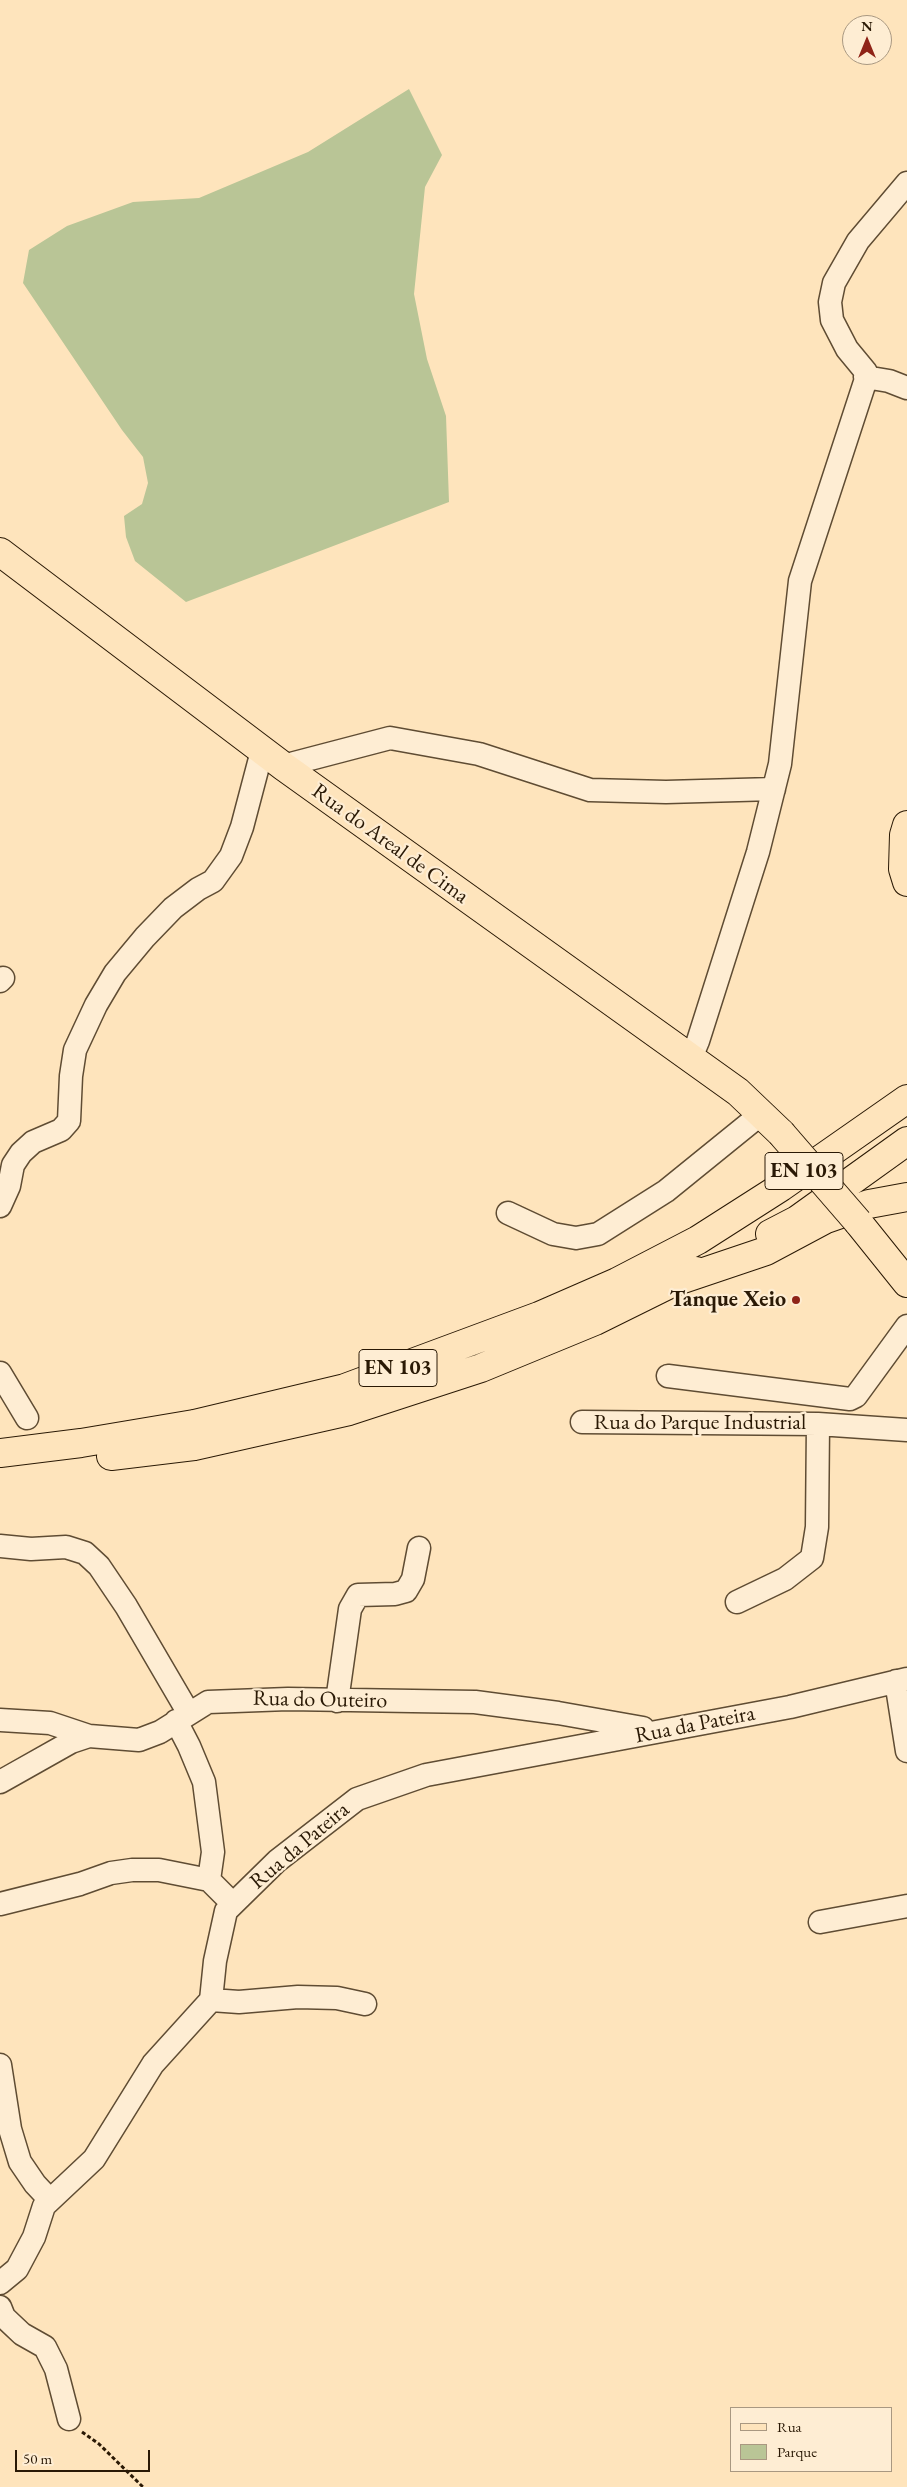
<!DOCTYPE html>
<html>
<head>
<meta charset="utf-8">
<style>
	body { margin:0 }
	#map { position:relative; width:907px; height:2487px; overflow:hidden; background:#fee4bc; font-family:"EB Garamond",serif }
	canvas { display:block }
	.legend { position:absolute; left:730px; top:2407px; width:162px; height:65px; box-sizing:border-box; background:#feedd3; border:1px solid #a99881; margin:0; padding:6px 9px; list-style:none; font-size:15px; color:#2a1905 }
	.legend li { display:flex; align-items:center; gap:10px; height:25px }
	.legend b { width:25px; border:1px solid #a99881 }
	.north { position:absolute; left:842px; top:15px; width:50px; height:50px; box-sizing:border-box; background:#feedd3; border:1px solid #a99881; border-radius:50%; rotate:0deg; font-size:14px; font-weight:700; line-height:20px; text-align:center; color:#2a1905 }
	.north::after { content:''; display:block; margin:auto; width:18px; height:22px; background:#8f2418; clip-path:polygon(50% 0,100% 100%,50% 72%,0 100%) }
	.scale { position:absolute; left:15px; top:2450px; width:135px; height:22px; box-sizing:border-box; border:2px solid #2a1905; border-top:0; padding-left:6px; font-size:15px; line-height:18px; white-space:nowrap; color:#2a1905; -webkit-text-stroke:4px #feedd3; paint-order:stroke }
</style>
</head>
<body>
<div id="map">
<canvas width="907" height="2487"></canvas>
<ul class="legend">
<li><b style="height:6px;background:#fee4bc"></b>Rua</li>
<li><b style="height:14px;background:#b9c596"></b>Parque</li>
</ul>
<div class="north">N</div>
<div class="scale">50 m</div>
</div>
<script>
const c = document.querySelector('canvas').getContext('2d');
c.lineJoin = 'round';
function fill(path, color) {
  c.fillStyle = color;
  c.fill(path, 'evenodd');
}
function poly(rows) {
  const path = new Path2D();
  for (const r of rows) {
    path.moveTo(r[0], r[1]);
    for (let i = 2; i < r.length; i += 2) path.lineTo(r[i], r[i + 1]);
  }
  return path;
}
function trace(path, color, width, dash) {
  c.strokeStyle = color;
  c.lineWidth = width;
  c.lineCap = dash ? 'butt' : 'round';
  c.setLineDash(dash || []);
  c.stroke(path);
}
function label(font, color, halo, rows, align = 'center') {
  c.font = font + ' "EB Garamond",serif';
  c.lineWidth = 4.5;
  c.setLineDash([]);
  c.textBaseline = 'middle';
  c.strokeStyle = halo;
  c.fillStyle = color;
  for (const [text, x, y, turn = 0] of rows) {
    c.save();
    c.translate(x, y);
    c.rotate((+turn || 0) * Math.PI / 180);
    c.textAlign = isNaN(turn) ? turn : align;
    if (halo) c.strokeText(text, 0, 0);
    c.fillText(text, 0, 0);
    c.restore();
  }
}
const green = poly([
	[409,89,442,155,425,187,414,294,427,359,446,416,449,502,186,602,135,561,126,537,124,516,142,504,148,483,143,457,122,430,23,283,29,250,67,226,133,202,199,198,308,152]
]);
const path = poly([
	[82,2432,99,2444,143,2487]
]);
const minor = poly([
	[865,377,889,381,907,388],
	[283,766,390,738,479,754,590,790,666,792,774,789],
	[0,981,3,978],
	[690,1060,698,1041,758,852,780,764,800,581,865,382,866,372,847,349,832,320,830,302,834,283,858,241,907,183],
	[0,1206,9,1186,13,1165,21,1153,33,1142,61,1130,69,1121,71,1076,75,1050,96,1005,115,973,145,937,173,908,198,889,213,881,231,856,242,827,262,751],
	[508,1213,553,1234,576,1238,598,1234,666,1191,761,1114],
	[0,1373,27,1418],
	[668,1376,850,1399,856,1396,907,1326],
	[582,1422,818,1424,907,1430],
	[0,1546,31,1549,66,1547,85,1553,99,1566,126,1606,188,1712],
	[737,1602,785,1579,812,1558,817,1527,818,1424],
	[896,1681,907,1751],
	[337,1701,350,1609,358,1595,395,1594,406,1591,413,1579,419,1548],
	[0,1720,50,1723,89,1736],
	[176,1721,189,1746,204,1782,213,1852,209,1880],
	[0,1782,71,1742,89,1736,139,1740,160,1732,208,1702,288,1699,475,1702,558,1713,643,1728],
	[0,1904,80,1884,111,1873,132,1870,159,1870,209,1880,233,1904],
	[820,1922,907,1906],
	[211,2000,239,2002,298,1997,337,1998,365,2004],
	[0,2065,10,2129,20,2162,35,2184,50,2200],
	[0,2283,17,2269,34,2237,44,2206,94,2159,153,2064,211,2000,215,1961,226,1911,277,1861,357,1799,426,1775,790,1707,907,1679],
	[0,2307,4,2317,22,2334,45,2347,56,2369,69,2419]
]);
const major = poly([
	[0,552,283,766,738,1092,781,1133],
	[858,1222,907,1283],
	[770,1234,797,1220,907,1141],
	[0,1453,81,1443,194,1424,345,1388,539,1316,617,1282,698,1240,781,1187,907,1099],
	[111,1456,194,1446,349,1411,481,1368,595,1321,696,1271]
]);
const highway = poly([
	[907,825,904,835,903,869,907,882],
	[674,1282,766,1251,826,1219,869,1204,907,1197]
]);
const majorBridge = poly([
	[781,1133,858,1222]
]);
const markers = [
	[796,1300,5,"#8f2418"]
];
const shields = [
	[804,1171,78],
	[398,1368,78]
];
const shieldNames = [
	["EN 103",804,1171],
	["EN 103",398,1368]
];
const streetNames = [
	["Rua do Areal de Cima",390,844,36],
	["Rua do Parque Industrial",700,1423],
	["Rua do Outeiro",320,1700,1],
	["Rua da Pateira",695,1725,-11],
	["Rua da Pateira",300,1846,-40]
];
const poiNames = [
	["Tanque Xeio",786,1300]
];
fill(green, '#b9c596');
trace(minor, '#5f4c33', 25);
trace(major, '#2a1905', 30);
trace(highway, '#2a1905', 30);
trace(path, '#2a1905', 3, [4, 2.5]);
trace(minor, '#feedd3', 22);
trace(major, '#fee4bc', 28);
trace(highway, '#fee4bc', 28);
trace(majorBridge, '#2a1905', 30, []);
trace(majorBridge, '#fee4bc', 28);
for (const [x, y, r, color] of markers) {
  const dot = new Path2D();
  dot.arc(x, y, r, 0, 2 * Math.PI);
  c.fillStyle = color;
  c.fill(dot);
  trace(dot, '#feedd3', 2);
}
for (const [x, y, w] of shields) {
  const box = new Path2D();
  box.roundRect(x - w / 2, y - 18.5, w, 37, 4);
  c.fillStyle = '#feedd3';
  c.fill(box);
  trace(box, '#2a1905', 1);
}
label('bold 21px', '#2a1905', null, shieldNames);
label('22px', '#2a1905', '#feedd3', streetNames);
label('bold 22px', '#2a1905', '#feedd3', poiNames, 'right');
</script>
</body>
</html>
